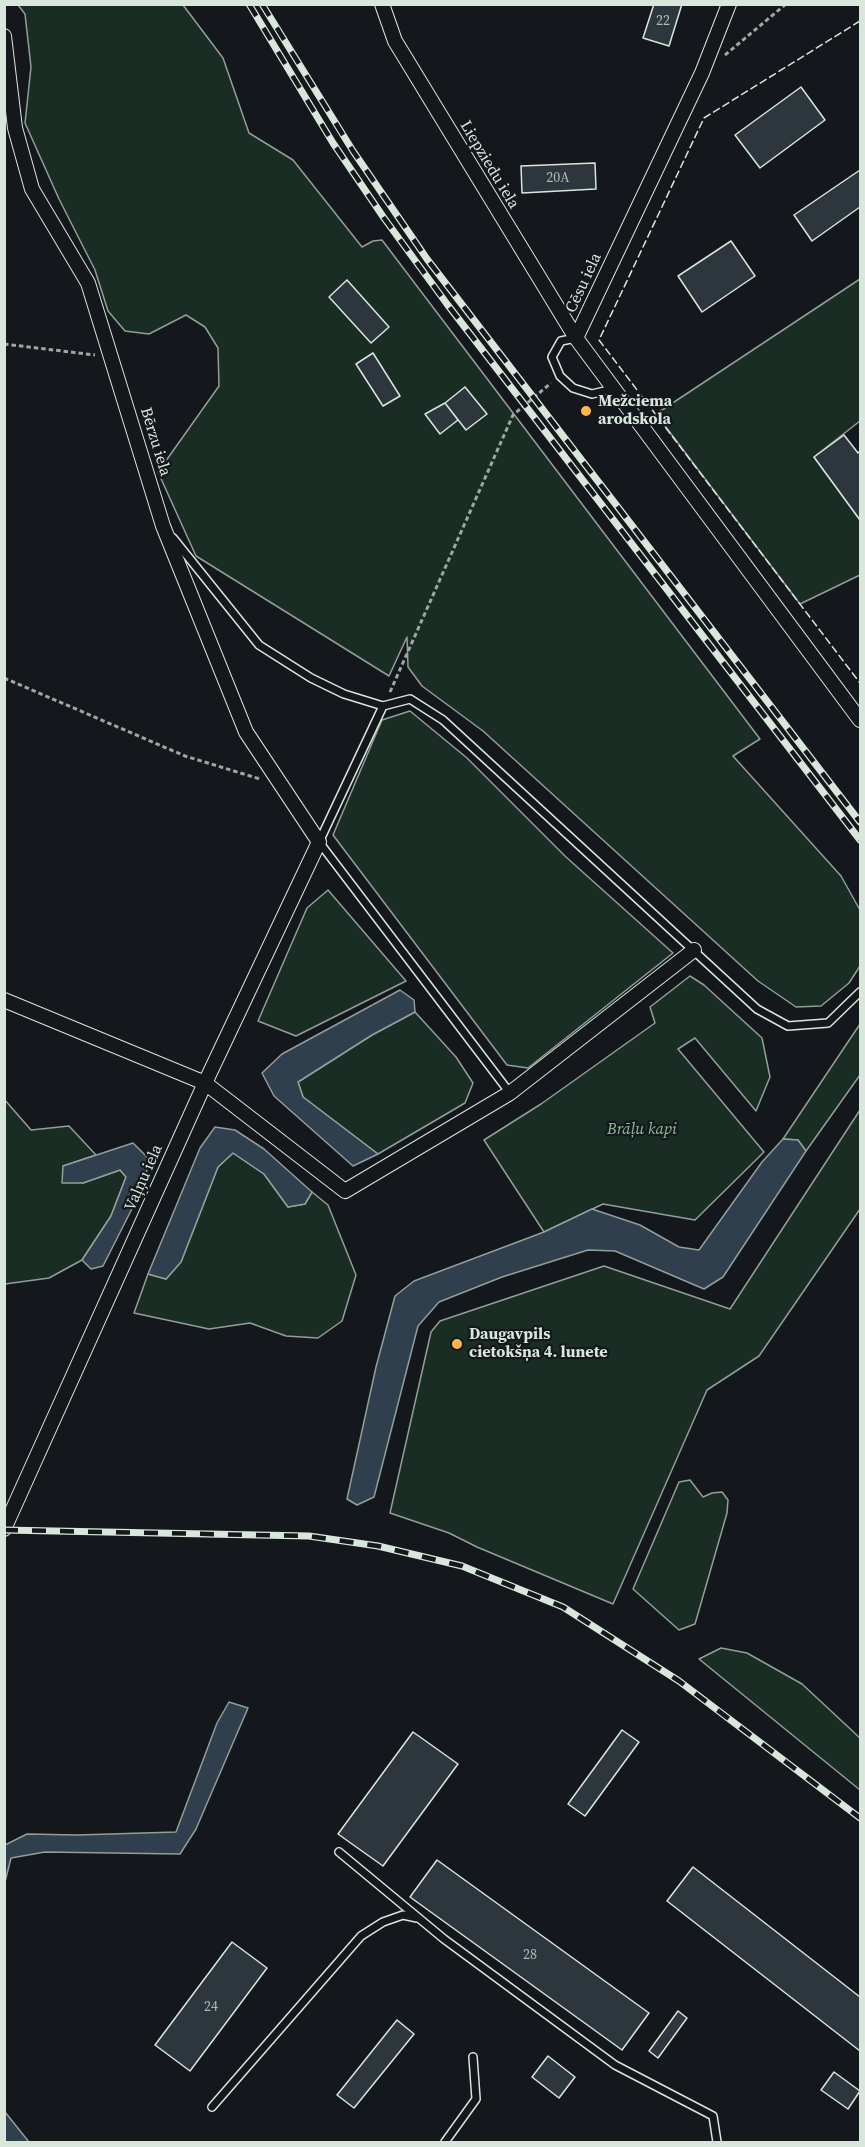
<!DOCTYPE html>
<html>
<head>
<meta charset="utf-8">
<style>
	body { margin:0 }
	#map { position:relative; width:865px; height:2147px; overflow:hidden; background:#14181c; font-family:"Source Serif 4",serif }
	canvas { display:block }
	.frame { position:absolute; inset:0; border:6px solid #d8e6dc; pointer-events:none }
</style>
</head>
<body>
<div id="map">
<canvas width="865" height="2147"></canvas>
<div class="frame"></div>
</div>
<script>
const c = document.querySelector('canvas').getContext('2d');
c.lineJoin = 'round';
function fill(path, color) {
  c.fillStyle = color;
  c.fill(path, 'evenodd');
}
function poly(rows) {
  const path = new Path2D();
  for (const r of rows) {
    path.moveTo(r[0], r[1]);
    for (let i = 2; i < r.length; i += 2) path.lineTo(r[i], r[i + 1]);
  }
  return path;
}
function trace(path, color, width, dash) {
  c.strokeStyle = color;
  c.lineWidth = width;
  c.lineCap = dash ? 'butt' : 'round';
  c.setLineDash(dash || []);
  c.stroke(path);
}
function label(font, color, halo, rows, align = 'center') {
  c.font = font + ' "Source Serif 4",serif';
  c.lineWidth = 4.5;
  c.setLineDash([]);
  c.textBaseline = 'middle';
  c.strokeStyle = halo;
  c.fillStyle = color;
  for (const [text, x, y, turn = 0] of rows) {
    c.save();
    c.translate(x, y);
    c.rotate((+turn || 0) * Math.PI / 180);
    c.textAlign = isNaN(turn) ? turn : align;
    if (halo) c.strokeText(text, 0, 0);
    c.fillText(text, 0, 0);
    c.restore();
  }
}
const green = poly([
	[18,5,183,5,223,58,249,133,293,160,362,247,373,241,382,240,760,739,733,756,841,876,860,910,860,966,849,983,821,1006,796,1007,758,981,483,731,422,686,408,667,407,637,389,676,196,556,158,472,219,386,218,348,205,327,186,315,149,334,125,331,108,311,95,270,59,199,25,123,31,67,25,14,18,5],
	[860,279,860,421,814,457,860,520,860,575,800,604,656,414,860,279],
	[410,711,467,758,566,857,673,953,528,1068,507,1065,333,835,382,720,410,711],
	[328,890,406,981,296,1036,258,1021,307,908,328,890],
	[690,976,704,985,762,1038,770,1077,756,1111,695,1038,678,1049,764,1152,695,1220,603,1204,544,1232,484,1140,541,1104,655,1023,650,1007,690,976],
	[415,1012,456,1057,473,1083,465,1103,378,1154,303,1097,298,1082,372,1035,415,1012],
	[860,1024,860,1075,806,1151,798,1140,783,1139,860,1024],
	[4,1099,31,1130,69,1126,96,1155,63,1166,83,1183,120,1170,126,1177,111,1216,82,1260,49,1278,5,1284,4,1099],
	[860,1110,860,1209,759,1356,707,1390,613,1604,477,1547,449,1533,390,1513,431,1332,440,1321,604,1266,730,1309,860,1110],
	[233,1153,264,1174,288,1207,305,1204,312,1192,328,1205,356,1275,342,1321,318,1338,286,1336,250,1323,209,1329,134,1313,148,1274,166,1279,181,1262,218,1167,233,1153],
	[690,1480,703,1497,712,1493,722,1492,728,1500,727,1513,695,1624,679,1630,633,1589,679,1482,690,1480],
	[721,1648,747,1653,802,1684,860,1738,860,1790,699,1659,721,1648]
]);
const water = poly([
	[400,990,414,1000,415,1012,372,1035,298,1082,303,1097,378,1154,353,1166,274,1096,262,1073,282,1054,400,990],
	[215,1127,235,1130,264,1149,312,1192,305,1204,288,1207,264,1174,233,1153,218,1167,181,1262,166,1279,148,1274,200,1148,215,1127],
	[783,1139,798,1140,806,1151,723,1277,704,1289,615,1251,588,1250,502,1277,439,1302,418,1326,374,1497,357,1505,347,1499,376,1367,395,1296,414,1281,544,1232,592,1209,640,1225,679,1247,699,1250,762,1162,783,1139],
	[133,1143,149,1159,144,1185,103,1266,91,1269,82,1260,111,1216,126,1177,120,1170,83,1183,62,1183,63,1166,133,1143],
	[229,1702,248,1708,196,1829,180,1854,45,1852,11,1858,5,1882,5,1845,27,1834,77,1835,176,1832,217,1723,229,1702],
	[4,2112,5,2112,29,2142,5,2142,4,2112]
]);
const building = poly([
	[654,4,682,4,669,46,643,38,654,4],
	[801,87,825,120,760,168,735,135,801,87],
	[595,163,596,189,522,193,521,166,595,163],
	[860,170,860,207,812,241,794,215,860,170],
	[731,241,755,276,702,312,678,276,731,241],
	[347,280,389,327,371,343,329,297,347,280],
	[373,353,400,396,383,406,356,364,373,353],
	[465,387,487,414,466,430,445,403,465,387],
	[445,403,458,420,440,434,425,414,445,403],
	[844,435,858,453,860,451,860,520,814,457,844,435],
	[622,1730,639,1742,585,1816,568,1804,622,1730],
	[413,1732,458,1764,383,1866,338,1834,413,1732],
	[437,1860,649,2013,622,2050,410,1897,437,1860],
	[693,1867,860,1997,860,2051,667,1901,693,1867],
	[232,1942,267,1968,190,2071,155,2045,232,1942],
	[678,2011,687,2018,658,2058,649,2051,678,2011],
	[397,2020,414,2034,354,2108,337,2095,397,2020],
	[548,2056,575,2077,559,2098,532,2077,548,2056],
	[834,2072,860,2091,848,2109,821,2090,834,2072]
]);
const path = poly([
	[725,55,786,4],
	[4,344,95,355],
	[4,678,185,756,260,779],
	[390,692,513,415,551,383]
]);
const lane = poly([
	[576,338,561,341,552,357,560,376,573,388,592,394,613,389],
	[173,538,259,645,311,678,344,694,383,706,410,699,443,720,757,1009,788,1026,828,1023,860,992],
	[383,706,319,842,510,1093],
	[339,1852,444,1939,615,2065,713,2116,717,2142],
	[212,2107,361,1936,383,1922,403,1915,417,1918],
	[445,2142,476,2099,473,2057]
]);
const street = poly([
	[382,4,395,41,576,338,860,720],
	[4,36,15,128,32,189,88,283,163,526,246,732,319,842,205,1083,4,1529],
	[576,338,702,73,729,4],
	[4,1000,205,1083,345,1191,510,1093,694,950]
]);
const rail = poly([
	[249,4,333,143,384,218,447,304,860,840],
	[262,4,353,151,427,259,860,822],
	[4,1530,309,1536,378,1546,462,1566,563,1607,679,1681,860,1818]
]);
const fence = poly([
	[860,21,704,118,599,340,860,683]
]);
const markers = [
	[586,411,6,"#ffb74d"],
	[457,1344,6,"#ffb74d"]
];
const numberNames = [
	["22",663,21],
	["20A",558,178],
	["28",530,1955],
	["24",211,2007]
];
const streetNames = [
	["Liepziedu iela",489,165,59],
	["Cēsu iela",584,283,-65],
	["Bērzu iela",155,442,73],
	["Vaļņu iela",144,1178,-66]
];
const poiNames = [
	["Mežciema",598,402],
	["arodskola",598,420],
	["Daugavpils",469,1335],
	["cietokšņa 4. lunete",469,1353]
];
const parkNames = [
	["Brāļu kapi",642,1130]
];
fill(green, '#1a2d24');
trace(green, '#939e99', 1.5);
fill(water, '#2f3f4d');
trace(water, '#939e99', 1.5);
fill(building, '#2c363c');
trace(building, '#d8e6dc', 1.5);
trace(lane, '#d8e6dc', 10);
trace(street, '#d8e6dc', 16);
trace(path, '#9da8a2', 3, [4.5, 3]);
trace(lane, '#14181c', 7);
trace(street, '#14181c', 14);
trace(rail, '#d8e6dc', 7);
trace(rail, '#14181c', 4.5, [14]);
trace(fence, '#d8e6dc', 1.5, [8, 3]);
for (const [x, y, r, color] of markers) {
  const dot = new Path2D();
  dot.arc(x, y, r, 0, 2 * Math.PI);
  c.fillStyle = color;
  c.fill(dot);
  trace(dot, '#14181c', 2);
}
label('14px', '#adbab4', null, numberNames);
label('16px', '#d8e6dc', '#14181c', streetNames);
label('bold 16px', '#d8e6dc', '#14181c', poiNames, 'left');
label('italic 16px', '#8ac095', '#14181c', parkNames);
</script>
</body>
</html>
